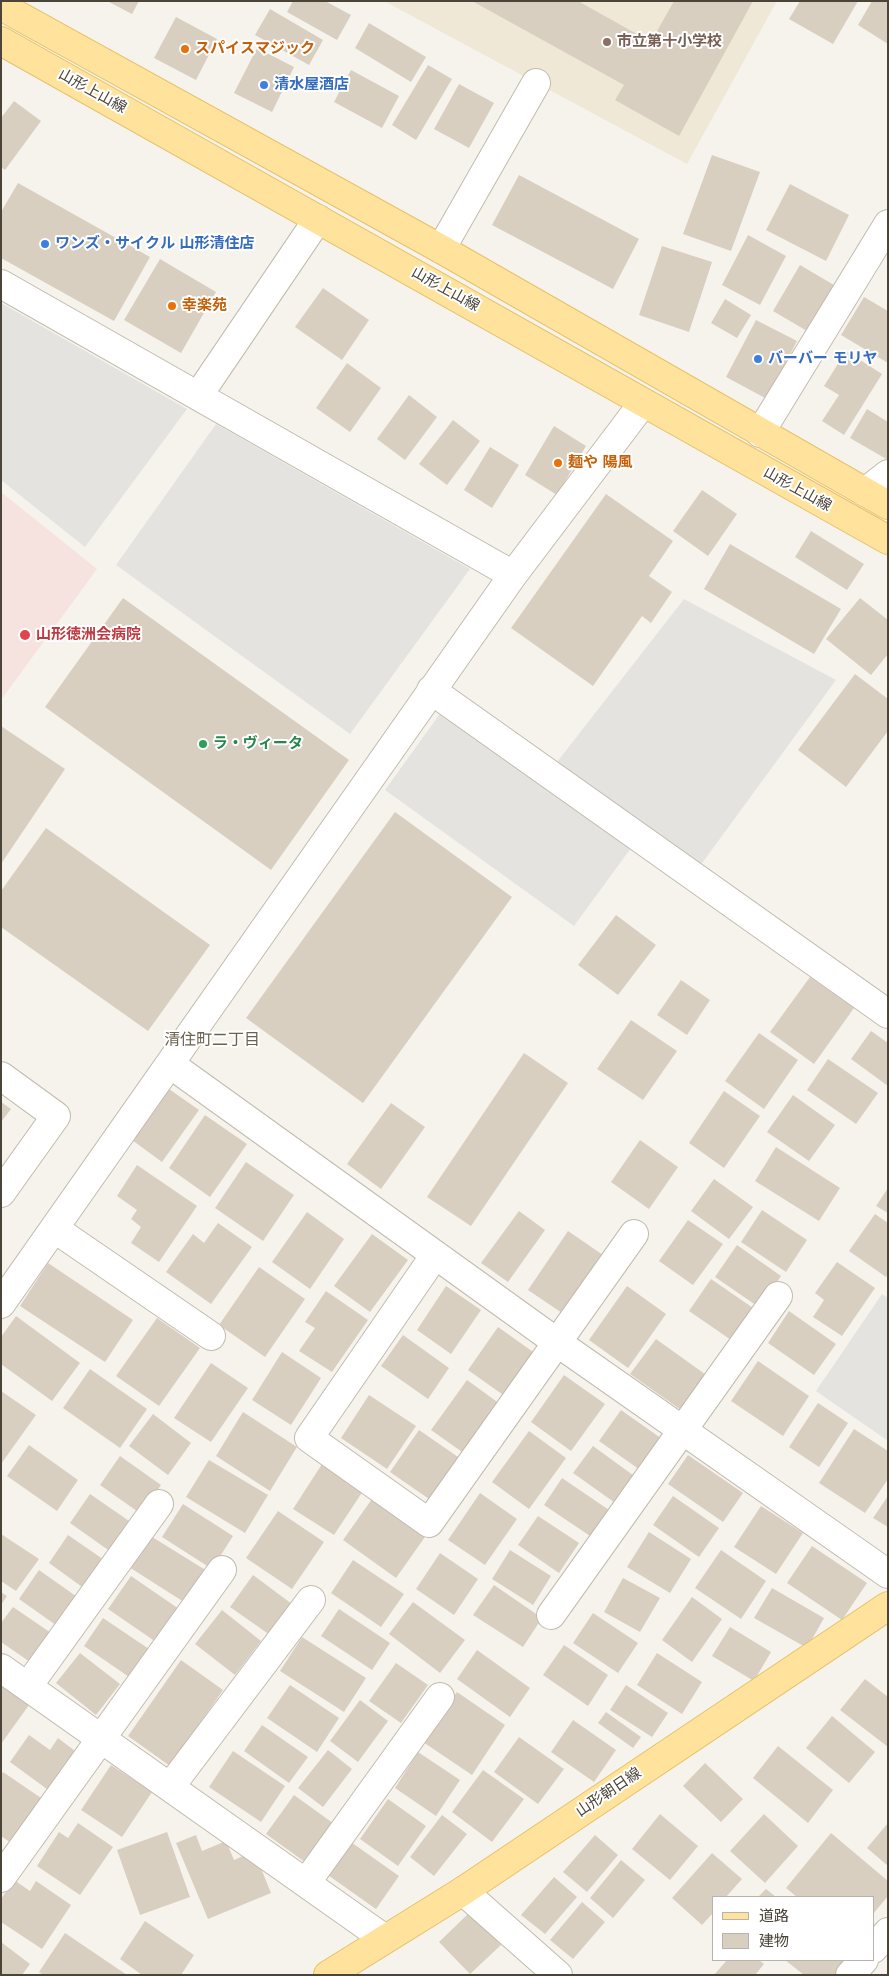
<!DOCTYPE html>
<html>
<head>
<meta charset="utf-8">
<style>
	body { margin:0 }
	#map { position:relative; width:889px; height:1976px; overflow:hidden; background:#f6f3ec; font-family:Jost,"Noto Sans JP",sans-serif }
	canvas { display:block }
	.frame { position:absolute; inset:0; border:2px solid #4b4439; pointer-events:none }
	.legend { position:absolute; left:712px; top:1896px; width:162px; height:65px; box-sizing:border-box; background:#fff; border:1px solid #b7b4b0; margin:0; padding:6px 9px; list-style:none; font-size:15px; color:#4b4439 }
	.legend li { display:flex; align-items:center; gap:10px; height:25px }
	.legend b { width:25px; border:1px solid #b7b4b0 }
</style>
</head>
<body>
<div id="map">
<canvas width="889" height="1976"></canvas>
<div class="frame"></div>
<ul class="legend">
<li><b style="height:6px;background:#ffe39c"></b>道路</li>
<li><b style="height:14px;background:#d8cfc1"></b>建物</li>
</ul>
</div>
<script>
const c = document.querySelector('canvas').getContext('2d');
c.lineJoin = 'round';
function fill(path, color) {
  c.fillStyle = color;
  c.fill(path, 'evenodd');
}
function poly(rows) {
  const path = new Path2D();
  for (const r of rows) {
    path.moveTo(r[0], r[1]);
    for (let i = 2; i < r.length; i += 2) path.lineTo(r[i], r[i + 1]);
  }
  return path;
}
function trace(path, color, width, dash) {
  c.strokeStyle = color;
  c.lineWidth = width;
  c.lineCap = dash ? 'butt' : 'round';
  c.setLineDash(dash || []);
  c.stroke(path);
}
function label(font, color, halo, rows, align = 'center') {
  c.font = font + ' Jost,"Noto Sans JP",sans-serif';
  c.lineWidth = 4;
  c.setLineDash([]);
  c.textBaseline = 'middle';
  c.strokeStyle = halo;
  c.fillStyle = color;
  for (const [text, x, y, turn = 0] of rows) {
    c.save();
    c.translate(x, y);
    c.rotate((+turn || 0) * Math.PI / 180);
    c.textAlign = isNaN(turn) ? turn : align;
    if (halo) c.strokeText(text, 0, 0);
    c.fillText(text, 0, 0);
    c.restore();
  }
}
const education = poly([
	[384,1,777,1,687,164]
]);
const medical = poly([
	[1,492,97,569,1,700]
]);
const parking = poly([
	[1,303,187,409,85,547,1,480],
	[216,424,470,569,350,734,116,565],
	[684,599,836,680,700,866,557,762],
	[442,711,631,848,574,926,385,790],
	[882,1294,888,1298,888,1441,816,1391]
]);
const building = poly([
	[107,1,139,1,132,14],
	[293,1,325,1,351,15,337,40,287,12],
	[472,1,578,1,651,42,674,1,753,1,679,136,615,100,624,85],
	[800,1,858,1,833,44,789,19],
	[872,1,888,1,888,44,858,25],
	[270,9,323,40,309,65,255,35],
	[176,17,217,39,196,80,154,58],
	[369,23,426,57,411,82,355,48],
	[257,48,294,67,272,112,234,93],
	[428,65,452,79,416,140,392,125],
	[351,70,399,96,382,128,334,102],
	[459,84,494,103,469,148,434,129],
	[14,101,41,121,5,170,1,167,1,118],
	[712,155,760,172,731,251,683,234],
	[519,175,639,239,613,289,492,225],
	[18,183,150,257,114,321,1,258,1,212],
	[790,184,849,215,826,261,766,230],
	[748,235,786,256,760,305,722,285],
	[662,246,712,262,689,332,639,315],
	[160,259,216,292,181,353,124,320],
	[800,265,834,285,807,331,773,311],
	[323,288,369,320,342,360,295,327],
	[864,297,888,311,888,363,841,335],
	[725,299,751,315,737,338,711,323],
	[756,320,797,341,767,399,726,377],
	[846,351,882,374,844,435,822,421,839,395,824,386],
	[347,363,381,388,350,432,316,408],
	[409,395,437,417,405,460,377,439],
	[867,409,888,422,888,460,850,438],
	[453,420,480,441,447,485,419,464],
	[554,426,586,446,557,495,525,475],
	[490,447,519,465,492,508,464,490],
	[702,490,737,514,708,556,673,531],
	[606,494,673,541,649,576,672,592,651,623,642,616,593,686,511,628],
	[811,531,864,564,847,590,795,557],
	[730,544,841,609,814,654,704,589],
	[123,598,349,760,271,870,45,707],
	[860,598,888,620,888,654,871,675,826,639],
	[855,674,888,699,888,731,846,787,798,750],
	[1,726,65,769,1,864],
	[395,812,512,897,363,1103,246,1018],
	[46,828,210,945,148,1031,1,927,1,891],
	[616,915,656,945,618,995,578,965],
	[810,977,854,1008,814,1064,770,1032],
	[681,980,710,1000,687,1035,657,1015],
	[631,1020,677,1051,643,1100,597,1069],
	[871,1031,888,1043,888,1086,851,1059],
	[759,1033,798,1060,764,1109,725,1081],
	[524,1053,568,1083,471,1226,427,1197],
	[828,1059,878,1093,856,1124,807,1090],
	[169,1089,199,1110,162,1162,132,1140],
	[724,1091,760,1116,724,1168,689,1143],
	[793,1095,835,1125,809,1161,767,1132],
	[1,1102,11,1109,1,1122],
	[391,1103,425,1127,381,1189,347,1164],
	[205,1115,247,1144,210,1197,169,1168],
	[640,1140,678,1167,649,1209,611,1182],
	[776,1147,840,1188,819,1221,755,1181],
	[246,1162,294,1195,263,1241,215,1208],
	[137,1165,197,1206,159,1262,131,1243,141,1227,131,1219,137,1210,117,1196],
	[714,1179,753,1207,729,1239,691,1211],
	[888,1188,888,1213,876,1206],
	[762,1210,807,1240,786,1272,741,1242],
	[519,1211,545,1230,508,1282,481,1263],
	[307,1212,344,1239,310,1289,272,1262],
	[875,1214,888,1223,888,1274,886,1277,849,1251],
	[688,1220,723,1244,693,1285,659,1261],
	[218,1223,252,1247,211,1304,166,1272,193,1234,204,1243],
	[568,1231,603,1255,562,1313,528,1290],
	[372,1234,408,1260,370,1312,334,1286],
	[737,1245,781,1276,760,1308,715,1277],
	[837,1262,875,1288,842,1336,813,1317,824,1300,815,1293],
	[48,1263,133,1320,105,1362,20,1306],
	[259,1267,305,1299,265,1357,219,1325],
	[711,1279,756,1310,734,1342,689,1311],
	[446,1286,481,1310,451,1354,417,1330],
	[627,1286,666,1314,628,1368,589,1340],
	[326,1291,368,1320,332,1372,299,1351,315,1328,305,1322],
	[789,1311,836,1344,814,1375,768,1343],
	[16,1316,80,1363,52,1401,1,1364,1,1337],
	[157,1318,200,1348,159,1406,116,1376],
	[498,1327,536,1354,506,1397,468,1370],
	[403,1335,449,1368,428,1399,381,1366],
	[656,1339,709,1377,684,1412,630,1374],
	[282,1352,321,1378,291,1425,252,1400],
	[758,1361,809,1396,783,1436,731,1401],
	[211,1363,248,1388,211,1442,174,1418],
	[90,1369,147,1409,120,1448,63,1408],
	[564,1375,605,1404,571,1451,531,1422],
	[467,1380,500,1404,465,1454,431,1430],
	[1,1391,36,1415,1,1464],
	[369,1395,416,1426,387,1469,341,1438],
	[818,1403,848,1423,819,1467,789,1447],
	[621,1410,665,1441,643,1472,599,1441],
	[243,1412,297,1447,270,1491,216,1456],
	[153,1414,191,1443,168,1475,129,1446],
	[854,1429,888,1451,888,1479,865,1513,819,1483],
	[419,1430,461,1459,432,1501,390,1472],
	[529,1431,566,1458,529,1509,492,1482],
	[29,1445,78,1480,57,1511,7,1476],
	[593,1446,637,1478,618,1505,573,1473],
	[688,1455,743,1493,723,1522,668,1484],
	[120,1456,161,1485,141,1514,100,1485],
	[209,1460,268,1495,245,1533,186,1497],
	[322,1464,363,1491,334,1535,293,1509],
	[562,1478,612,1512,593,1538,544,1505],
	[480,1493,517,1519,485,1565,448,1540],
	[90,1494,132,1523,111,1552,70,1523],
	[673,1496,719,1528,699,1557,653,1525],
	[888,1496,888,1527,873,1518],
	[372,1499,425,1537,396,1578,343,1540],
	[183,1504,233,1536,212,1569,162,1537],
	[761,1506,803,1533,776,1574,734,1547],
	[278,1511,324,1542,292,1589,246,1558],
	[538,1516,579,1543,559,1573,518,1545],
	[649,1532,691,1559,670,1593,627,1567],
	[1,1534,39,1559,16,1591,1,1581],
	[68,1535,110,1564,89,1592,49,1563],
	[149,1535,207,1571,187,1604,129,1567],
	[812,1546,867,1583,842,1620,787,1583],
	[510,1550,551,1576,533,1605,492,1579],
	[721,1550,766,1581,741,1619,695,1588],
	[440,1553,478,1579,454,1615,416,1589],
	[353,1560,404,1594,381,1627,331,1593],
	[39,1570,80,1599,60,1628,19,1599],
	[253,1575,292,1604,270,1635,230,1607],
	[131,1576,179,1609,156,1642,108,1609],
	[623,1578,660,1598,640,1632,604,1612],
	[494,1585,542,1618,523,1647,473,1615],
	[772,1588,824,1618,807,1648,754,1618],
	[1,1592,7,1596,1,1605],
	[692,1597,722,1619,692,1662,662,1640],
	[413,1602,465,1640,440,1673,389,1634],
	[13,1607,54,1635,33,1664,1,1642,1,1623],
	[339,1609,390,1643,372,1670,321,1636],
	[222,1610,261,1641,235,1675,195,1644],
	[593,1613,638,1643,618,1673,573,1643],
	[103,1618,152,1651,132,1679,84,1646],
	[730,1627,771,1652,754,1681,712,1656],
	[302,1637,366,1678,344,1712,280,1671],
	[564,1645,608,1675,588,1706,543,1675],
	[477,1650,530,1688,510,1717,457,1679],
	[80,1653,120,1684,96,1715,56,1683],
	[657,1653,702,1682,682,1714,637,1685],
	[181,1660,223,1690,170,1766,128,1736],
	[396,1663,428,1685,401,1723,369,1701],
	[865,1679,888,1697,888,1747,840,1710],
	[290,1685,339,1718,317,1752,267,1718],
	[626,1685,668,1713,652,1737,610,1710],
	[1,1686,29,1705,1,1744],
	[457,1692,505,1725,472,1775,423,1742],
	[360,1700,388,1721,358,1762,330,1741],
	[606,1712,641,1737,633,1748,598,1723],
	[832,1716,875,1752,849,1783,806,1748],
	[573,1720,616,1750,594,1782,551,1752],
	[262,1725,308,1757,289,1783,244,1751],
	[29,1735,50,1750,58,1738,79,1754,51,1792,10,1762],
	[519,1737,564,1769,538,1804,494,1772],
	[778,1746,833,1790,808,1823,753,1778],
	[328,1750,352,1769,323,1807,298,1788],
	[233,1751,285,1786,261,1822,209,1787],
	[418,1752,460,1780,436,1816,395,1788],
	[705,1763,743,1799,721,1822,683,1786],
	[111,1765,152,1792,122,1837,81,1810],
	[483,1770,524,1799,492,1842,452,1812],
	[3,1772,44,1800,14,1845,1,1836,1,1775],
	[294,1795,337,1826,309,1865,266,1834],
	[388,1799,426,1826,398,1866,360,1839],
	[660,1814,698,1846,670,1880,632,1849],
	[764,1814,798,1846,765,1883,730,1851],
	[442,1815,467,1834,434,1876,410,1857],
	[78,1823,113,1847,80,1895,37,1866,59,1832,68,1838],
	[888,1823,888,1866,867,1848],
	[167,1832,190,1897,140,1915,117,1850],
	[831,1833,888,1881,888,1896,873,1914,873,1897,797,1897,786,1888],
	[196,1835,202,1851,226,1841,234,1860,254,1851,271,1893,208,1919,176,1843],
	[595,1835,618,1855,587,1892,563,1872],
	[348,1840,399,1876,376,1909,325,1873],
	[712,1853,742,1879,726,1897,713,1897,713,1913,702,1925,672,1898],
	[621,1860,645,1880,613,1918,590,1898],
	[554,1877,577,1897,545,1934,521,1915],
	[14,1880,30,1891,36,1881,71,1905,42,1949,1,1922,1,1899],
	[766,1889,776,1897,758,1897],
	[582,1902,605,1922,573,1959,550,1940],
	[470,1912,501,1945,470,1974,439,1942],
	[145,1921,194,1955,181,1975,142,1975,120,1959],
	[65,1933,127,1975,43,1975,39,1972],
	[1,1942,30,1964,22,1975,1,1975],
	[727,1960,759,1960,764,1964,755,1975,714,1975],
	[785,1960,848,1960,836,1975,804,1975]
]);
const minor = poly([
	[441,249,536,83],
	[1,284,513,575],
	[198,396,318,219],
	[760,433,888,224],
	[865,492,888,474],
	[431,690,888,1014],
	[170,1064,558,1343,888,1574],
	[1,1076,56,1116,1,1193],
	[55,1229,211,1336],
	[435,1255,309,1438,429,1523,634,1234],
	[1,1304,513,575,643,403],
	[551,1615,778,1296],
	[1,1668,385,1939],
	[28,1686,159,1504],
	[170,1787,311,1600],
	[1,1878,222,1570],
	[306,1883,440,1697],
	[463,1891,558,1975],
	[873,1949,888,1932],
	[850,1975,864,1960]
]);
const major = poly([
	[1,6,441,249,888,505],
	[1,41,888,540],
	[328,1975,463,1891,888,1606]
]);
const markers = [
	[607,42,5,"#8d6e63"],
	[185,49,5,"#e8710a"],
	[264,85,5,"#3f7fe0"],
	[45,244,5,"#3f7fe0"],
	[172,306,5,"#e8710a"],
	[758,359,5,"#3f7fe0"],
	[558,463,5,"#e8710a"],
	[25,635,6,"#e0444e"],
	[203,744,5,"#2e9e5b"]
];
const educationNames = [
	["市立第十小学校",617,42]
];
const foodNames = [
	["スパイスマジック",195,49],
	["幸楽苑",182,306],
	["麺や 陽風",568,463]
];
const shopNames = [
	["清水屋酒店",274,85],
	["ワンズ・サイクル 山形清住店",55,244],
	["バーバー モリヤ",768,359]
];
const streetNames = [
	["山形上山線",92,92,29],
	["山形上山線",445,290,29],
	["山形上山線",797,490,29],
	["山形朝日線",609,1793,-34]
];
const healthNames = [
	["山形徳洲会病院",36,635]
];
const leisureNames = [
	["ラ・ヴィータ",213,744]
];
const neighbourhoodNames = [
	["清住町二丁目",212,1041]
];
fill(education, '#efe8d6');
fill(medical, '#f6e3e0');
fill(parking, '#e5e3e0');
fill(building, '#d8cfc1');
trace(minor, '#c2bbae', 30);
trace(major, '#e6c16a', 30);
trace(minor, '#fff', 28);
trace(major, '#ffe39c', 28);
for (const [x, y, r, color] of markers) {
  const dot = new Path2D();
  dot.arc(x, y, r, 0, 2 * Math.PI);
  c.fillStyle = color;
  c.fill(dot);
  trace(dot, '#fff', 2);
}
label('bold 15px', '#785e54', '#fff', educationNames, 'left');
label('bold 15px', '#c56008', '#fff', foodNames, 'left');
label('bold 15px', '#366cbe', '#fff', shopNames, 'left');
label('15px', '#4b4439', '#fff', streetNames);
label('bold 15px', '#be3a42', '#fff', healthNames, 'left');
label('bold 15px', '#27864d', '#fff', leisureNames, 'left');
label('16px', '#6e6250', '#fff', neighbourhoodNames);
</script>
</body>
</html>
